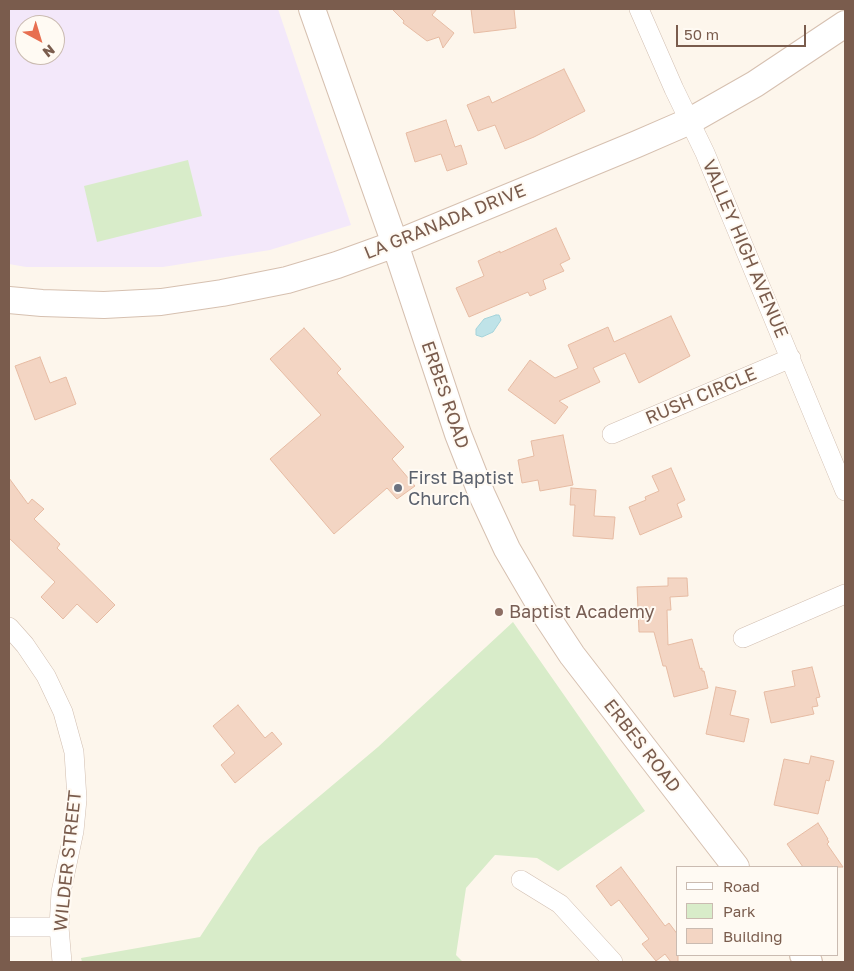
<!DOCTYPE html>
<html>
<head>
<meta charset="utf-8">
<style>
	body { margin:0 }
	#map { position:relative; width:854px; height:971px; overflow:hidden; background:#fdf6ec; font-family:"Golos Text",sans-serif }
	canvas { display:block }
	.frame { position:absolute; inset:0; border:10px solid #7a5c4d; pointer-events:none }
	.legend { position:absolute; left:676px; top:866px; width:162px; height:90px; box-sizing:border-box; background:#fffaf3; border:1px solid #cabbb1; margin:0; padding:6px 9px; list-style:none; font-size:15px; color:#7a5c4d }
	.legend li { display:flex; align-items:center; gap:10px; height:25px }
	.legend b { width:25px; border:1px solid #cabbb1 }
	.north { position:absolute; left:15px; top:15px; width:50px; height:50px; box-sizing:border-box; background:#fffaf3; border:1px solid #cabbb1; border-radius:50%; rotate:141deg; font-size:14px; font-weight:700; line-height:20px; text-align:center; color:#7a5c4d }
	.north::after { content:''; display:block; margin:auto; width:18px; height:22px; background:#e76f51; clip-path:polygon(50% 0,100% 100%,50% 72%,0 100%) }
	.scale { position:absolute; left:676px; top:25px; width:130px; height:22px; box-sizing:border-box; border:2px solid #7a5c4d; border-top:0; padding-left:6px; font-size:15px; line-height:18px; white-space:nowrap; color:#7a5c4d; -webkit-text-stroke:4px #fffaf3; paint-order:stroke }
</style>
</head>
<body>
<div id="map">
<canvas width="854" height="971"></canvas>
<div class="frame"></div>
<ul class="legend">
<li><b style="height:6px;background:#fff"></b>Road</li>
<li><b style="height:14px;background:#d8ecc9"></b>Park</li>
<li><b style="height:14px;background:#f3d5c3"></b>Building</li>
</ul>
<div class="north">N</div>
<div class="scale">50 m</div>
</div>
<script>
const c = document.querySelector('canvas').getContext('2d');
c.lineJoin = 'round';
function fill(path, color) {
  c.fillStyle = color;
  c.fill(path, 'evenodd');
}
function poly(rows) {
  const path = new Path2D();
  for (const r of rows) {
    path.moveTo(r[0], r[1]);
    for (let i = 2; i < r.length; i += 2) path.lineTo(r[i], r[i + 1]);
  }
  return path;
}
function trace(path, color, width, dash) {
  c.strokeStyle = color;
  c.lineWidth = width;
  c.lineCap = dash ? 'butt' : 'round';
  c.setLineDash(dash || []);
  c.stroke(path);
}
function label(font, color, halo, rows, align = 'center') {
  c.font = font + ' "Golos Text",sans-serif';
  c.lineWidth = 4;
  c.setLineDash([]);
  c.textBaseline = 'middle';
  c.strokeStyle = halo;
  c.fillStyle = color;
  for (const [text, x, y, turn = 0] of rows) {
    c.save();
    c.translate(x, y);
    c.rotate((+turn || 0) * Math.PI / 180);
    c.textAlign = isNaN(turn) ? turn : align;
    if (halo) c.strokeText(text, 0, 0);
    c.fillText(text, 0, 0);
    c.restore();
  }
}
const education = poly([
	[9,9,278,9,351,225,270,250,163,267,26,267,9,264],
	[25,25,55,25,55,55,25,55]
]);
const green = poly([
	[188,160,202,216,97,242,84,186],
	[513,622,645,811,558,871,537,858,495,855,466,888,456,955,463,962,82,962,81,958,200,937,259,847,378,747]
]);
const water = poly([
	[496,315,499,315,501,320,493,332,482,337,476,335,476,329,484,319,496,315]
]);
const building = poly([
	[392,9,437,9,432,15,454,33,443,48,439,37,427,41,403,23,404,21,392,9],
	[471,9,514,9,516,28,474,33,471,9],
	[564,69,585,111,534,137,505,149,495,125,478,131,467,105,489,96,492,103,564,69],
	[446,120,455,147,461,145,467,164,447,171,441,154,415,162,406,133,446,120],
	[556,228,570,259,560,264,564,271,543,280,546,289,530,296,528,292,469,317,456,288,484,276,478,261,500,251,500,253,556,228],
	[671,316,690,356,639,383,625,353,593,368,600,382,559,401,568,407,555,424,508,390,530,360,555,378,578,368,568,345,608,327,614,342,671,316],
	[304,328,341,369,337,373,404,447,392,459,415,486,397,499,387,488,334,534,270,459,321,415,270,359,304,328],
	[40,357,50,383,66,377,76,404,35,420,15,366,40,357],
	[563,435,573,485,540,491,538,480,522,483,518,460,534,456,531,441,563,435],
	[671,468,685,500,677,504,682,517,640,535,629,507,646,500,645,497,659,491,652,476,671,468],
	[9,478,28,504,32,499,44,509,34,519,60,544,57,548,115,605,97,623,77,604,63,619,41,597,55,582,9,538,9,478],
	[571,488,596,490,594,516,615,517,613,539,573,536,575,505,570,505,571,488],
	[668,578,687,578,688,596,670,597,671,610,667,610,668,645,692,639,700,669,702,668,702,671,704,671,708,688,674,697,666,666,663,666,654,632,639,632,637,587,668,586,668,578],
	[812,667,820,697,816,698,818,706,812,707,814,714,771,723,764,692,795,686,792,671,812,667],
	[716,687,736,691,730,715,749,719,744,742,706,734,716,687],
	[238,705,265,738,272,732,282,744,235,783,221,765,235,753,213,726,238,705],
	[811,756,834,761,829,781,826,780,818,814,774,805,784,759,809,764,811,756],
	[818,823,828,839,827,839,829,842,827,844,843,867,803,867,787,844,818,823],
	[621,867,665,926,669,923,678,935,678,962,671,962,665,954,656,961,642,944,649,939,619,900,611,906,596,886,621,867]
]);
const street = poly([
	[639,9,674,89,705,153,845,491],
	[612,434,791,358],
	[9,627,25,645,46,676,63,712,74,752,77,799,74,831,61,892,59,927,62,962],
	[743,638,845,594],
	[521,880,560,904,613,962],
	[9,927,59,927]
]);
const secondary = poly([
	[312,9,395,244,458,434,482,495,507,549,545,614,572,655,736,867],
	[9,300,42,303,104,305,161,302,222,293,287,280,337,265,395,244,637,144,690,121,755,84,845,24],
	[803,955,809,962]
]);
const markers = [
	[398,488,5,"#6b7280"],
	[499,612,5,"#8d6e63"]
];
const streetNames = [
	["LA GRANADA DRIVE",445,222,-22],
	["VALLEY HIGH AVENUE",745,249,67],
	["ERBES ROAD",445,395,71],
	["RUSH CIRCLE",701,396,-23],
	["ERBES ROAD",642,746,52],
	["WILDER STREET",68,861,-84]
];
const worshipNames = [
	["First Baptist",408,478],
	["Church",408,499]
];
const educationNames = [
	["Baptist Academy",509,612]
];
fill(education, '#f3e8fa');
fill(green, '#d8ecc9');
fill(water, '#bfe3e8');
trace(water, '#a5d3da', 1);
fill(building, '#f3d5c3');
trace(building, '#e6bba3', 1);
trace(street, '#d1beb0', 20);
trace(secondary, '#d6c0b0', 28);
trace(street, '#fff', 19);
trace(secondary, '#fff', 26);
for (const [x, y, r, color] of markers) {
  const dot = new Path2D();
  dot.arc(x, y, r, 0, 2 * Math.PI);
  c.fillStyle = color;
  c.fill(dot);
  trace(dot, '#fffaf3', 2);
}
label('18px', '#7a5c4d', '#fffaf3', streetNames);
label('18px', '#5b616d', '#fffaf3', worshipNames, 'left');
label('18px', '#785e54', '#fffaf3', educationNames, 'left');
</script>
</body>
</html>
